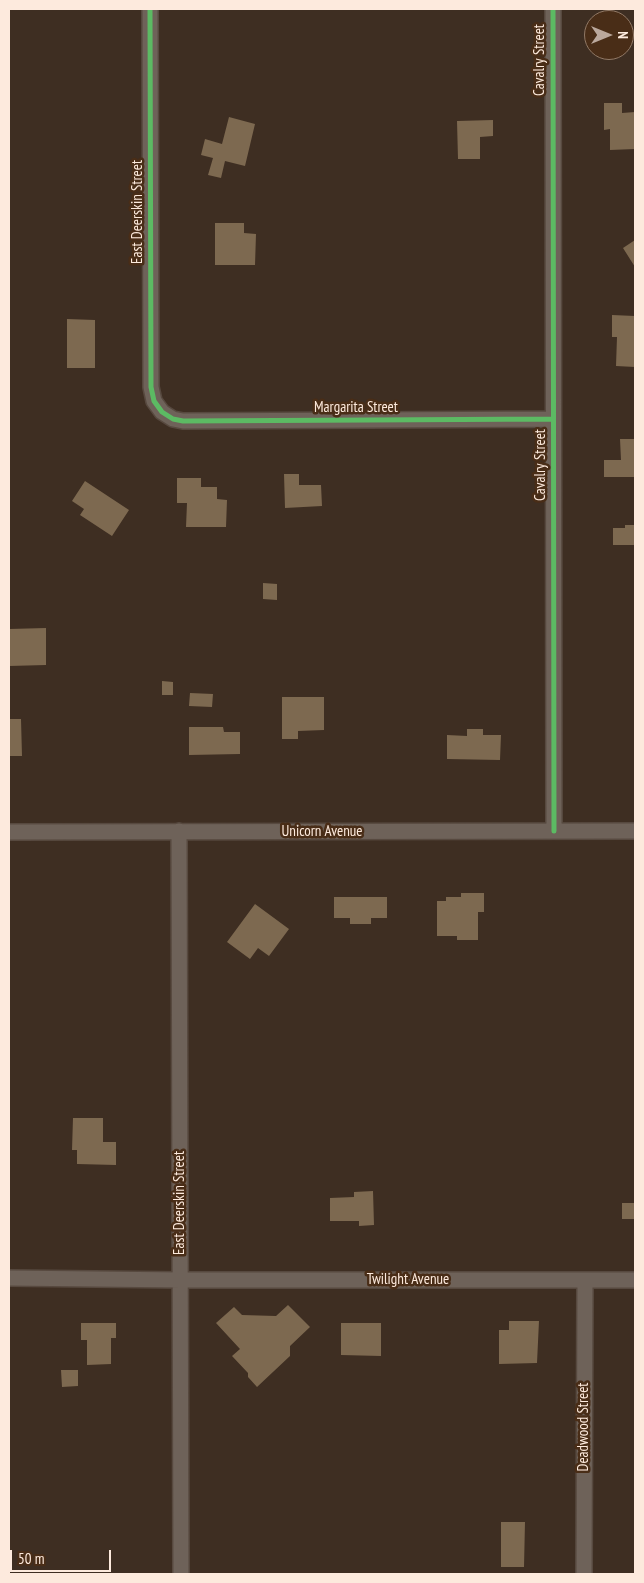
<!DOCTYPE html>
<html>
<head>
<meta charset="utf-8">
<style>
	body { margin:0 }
	#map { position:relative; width:644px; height:1583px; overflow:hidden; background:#3e2e22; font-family:"PT Sans Narrow",sans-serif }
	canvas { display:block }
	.frame { position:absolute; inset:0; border:10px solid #fdeadd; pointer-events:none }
	.north { position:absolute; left:584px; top:10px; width:50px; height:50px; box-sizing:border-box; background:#492d17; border:1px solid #917966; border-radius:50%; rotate:90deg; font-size:14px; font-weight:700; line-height:20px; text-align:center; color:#fdeadd }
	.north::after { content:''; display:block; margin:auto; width:18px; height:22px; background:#baa89c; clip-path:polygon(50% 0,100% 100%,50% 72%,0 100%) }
	.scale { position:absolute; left:10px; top:1550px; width:101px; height:22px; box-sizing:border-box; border:2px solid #fdeadd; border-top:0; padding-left:6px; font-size:15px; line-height:18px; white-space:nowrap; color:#fdeadd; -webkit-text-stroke:4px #492d17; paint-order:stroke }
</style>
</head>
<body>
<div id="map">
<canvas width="644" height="1583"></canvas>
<div class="frame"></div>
<div class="north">N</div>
<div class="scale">50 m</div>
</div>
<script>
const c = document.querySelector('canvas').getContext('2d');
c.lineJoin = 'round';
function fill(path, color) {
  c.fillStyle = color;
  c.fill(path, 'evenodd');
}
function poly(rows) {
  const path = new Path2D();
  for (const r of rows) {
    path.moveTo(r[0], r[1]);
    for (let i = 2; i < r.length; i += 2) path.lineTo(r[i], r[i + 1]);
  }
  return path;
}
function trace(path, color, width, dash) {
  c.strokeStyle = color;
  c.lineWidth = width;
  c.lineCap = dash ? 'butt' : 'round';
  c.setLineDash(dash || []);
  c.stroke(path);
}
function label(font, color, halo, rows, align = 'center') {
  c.font = font + ' "PT Sans Narrow",sans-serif';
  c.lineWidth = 5;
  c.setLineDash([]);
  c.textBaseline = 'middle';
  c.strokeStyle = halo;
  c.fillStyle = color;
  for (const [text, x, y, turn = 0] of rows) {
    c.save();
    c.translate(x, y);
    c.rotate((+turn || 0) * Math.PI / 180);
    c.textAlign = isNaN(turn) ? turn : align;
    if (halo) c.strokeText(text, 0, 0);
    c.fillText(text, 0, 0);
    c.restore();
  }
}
const building = poly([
	[604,103,622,103,622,113,635,112,635,149,610,150,610,129,604,130],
	[229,117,255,124,245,166,225,161,221,178,208,175,213,158,201,155,205,139,222,144],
	[493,120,493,136,480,137,480,159,458,159,457,121],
	[215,223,244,223,244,233,256,234,255,265,215,265],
	[635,240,635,267,623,248],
	[612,315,635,316,635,367,616,366,617,337,612,337],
	[67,319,95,320,95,368,67,368],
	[620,439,635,439,635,477,604,477,604,460,621,460],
	[284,474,299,474,299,485,321,485,322,506,285,508],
	[177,478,201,478,201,487,217,487,217,499,227,500,226,527,186,527,187,503,177,503],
	[85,481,129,510,112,536,80,515,84,509,72,501],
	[625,525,635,525,635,545,613,545,613,528,625,528],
	[263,583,277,584,277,600,263,599],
	[46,628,46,665,9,666,9,629],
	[162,681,173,682,173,695,162,695],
	[190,693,213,694,212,707,189,706],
	[282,697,324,697,324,730,298,731,298,739,282,739],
	[9,719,21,719,22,756,9,756],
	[189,727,223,727,224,732,240,732,240,754,189,755],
	[467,729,483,729,483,735,501,735,500,760,447,759,447,735,467,736],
	[461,893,484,893,484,912,478,912,478,940,457,940,457,936,437,936,437,901,446,901,446,897,461,897],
	[334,897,387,897,387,918,371,918,371,924,350,924,350,918,334,918],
	[255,904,289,929,269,956,258,948,250,959,227,942],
	[73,1118,103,1118,103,1142,116,1142,116,1165,77,1164,77,1150,72,1150],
	[373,1191,374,1225,359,1226,359,1221,330,1221,330,1198,354,1197,354,1192],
	[622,1203,635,1203,635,1219,622,1219],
	[288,1305,310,1327,290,1346,290,1356,257,1387,248,1377,248,1373,232,1356,240,1349,216,1323,234,1307,242,1315,276,1316],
	[509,1321,539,1321,537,1363,499,1364,499,1330,509,1330],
	[81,1323,116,1323,116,1338,111,1338,111,1364,87,1365,87,1340,81,1340],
	[341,1323,381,1323,381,1356,341,1355],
	[61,1370,78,1370,78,1386,62,1387],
	[501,1522,525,1522,524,1567,501,1567]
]);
const minor = poly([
	[150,9,151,387,154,401,162,412,173,419,183,421,553,419],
	[553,9,554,831],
	[179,831,181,1574],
	[9,832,635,831],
	[9,1278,181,1280,635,1280],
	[584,1574,585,1280]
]);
const cycleway = poly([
	[150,9,151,387,154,401,162,412,173,419,183,421,553,419],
	[553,9,554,831]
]);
const streetNames = [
	["Cavalry Street",540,60,-90],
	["East Deerskin Street",138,212,-90],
	["Margarita Street",356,408],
	["Cavalry Street",541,465,-90],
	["Unicorn Avenue",322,832],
	["East Deerskin Street",180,1203,-90],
	["Twilight Avenue",408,1280],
	["Deadwood Street",584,1427,-90]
];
fill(building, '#7d6950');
trace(minor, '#57493f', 18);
trace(minor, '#6e6259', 15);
trace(cycleway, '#5cba63', 5);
label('15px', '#fdeadd', '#492d17', streetNames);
</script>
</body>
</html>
